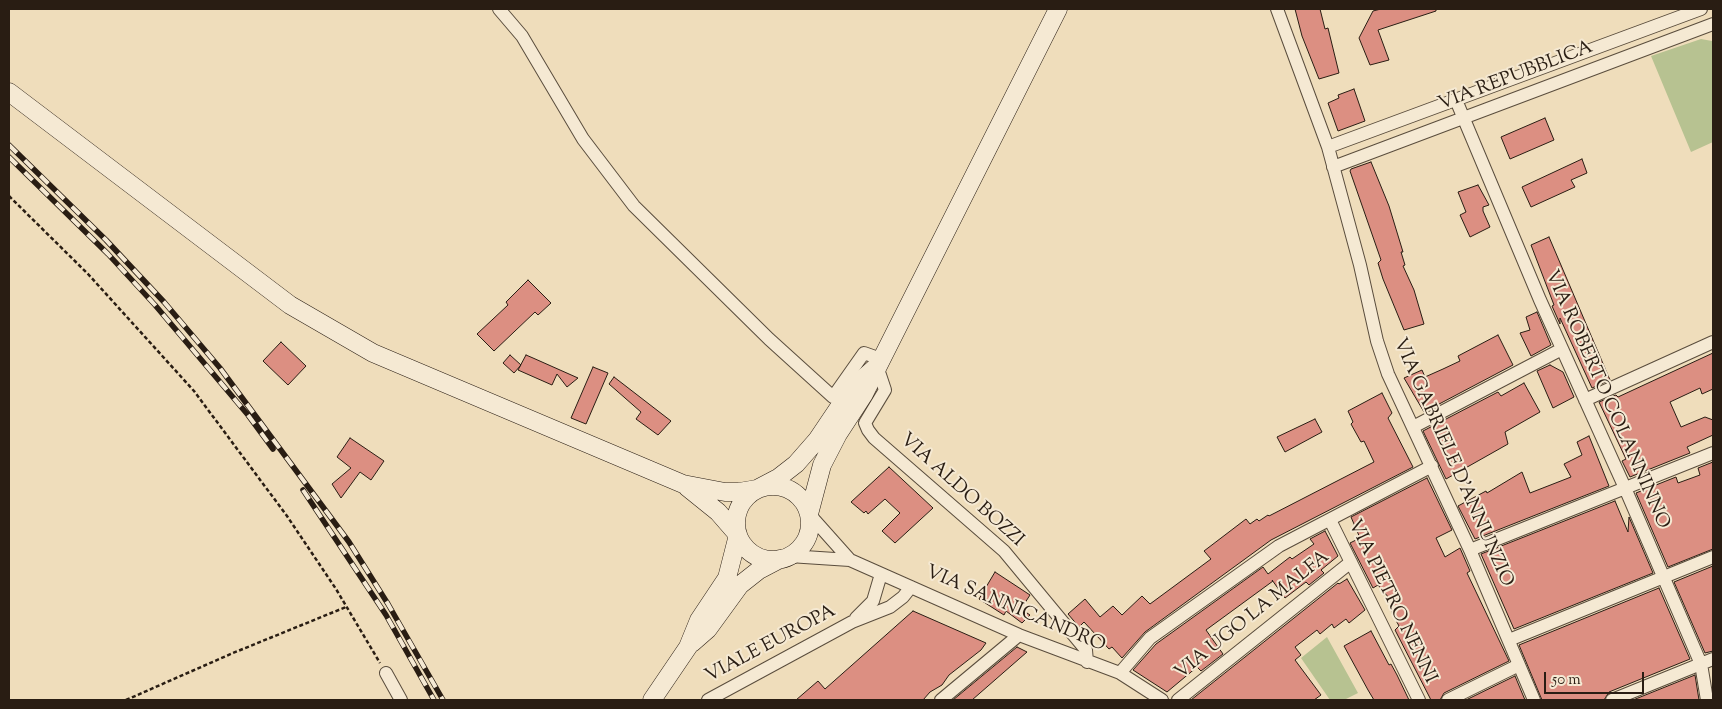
<!DOCTYPE html>
<html>
<head>
<meta charset="utf-8">
<style>
	body { margin:0 }
	#map { position:relative; width:1722px; height:709px; overflow:hidden; background:#efddbb; font-family:"Sorts Mill Goudy",serif }
	canvas { display:block }
	.frame { position:absolute; inset:0; border:10px solid #291d13; pointer-events:none }
	.scale { position:absolute; left:1544px; top:672px; width:100px; height:22px; box-sizing:border-box; border:2px solid #291d13; border-top:0; padding-left:6px; font-size:15px; line-height:18px; white-space:nowrap; color:#291d13; -webkit-text-stroke:4px #f5e9d3; paint-order:stroke }
</style>
</head>
<body>
<div id="map">
<canvas width="1722" height="709"></canvas>
<div class="frame"></div>
<div class="scale">50 m</div>
</div>
<script>
const c = document.querySelector('canvas').getContext('2d');
c.lineJoin = 'round';
function fill(path, color) {
  c.fillStyle = color;
  c.fill(path, 'evenodd');
}
function poly(rows) {
  const path = new Path2D();
  for (const r of rows) {
    if (r.length === 3) {
      path.moveTo(r[0] + r[2], r[1]);
      path.arc(r[0], r[1], r[2], 0, 2 * Math.PI);
      continue;
    }
    path.moveTo(r[0], r[1]);
    for (let i = 2; i < r.length; i += 2) path.lineTo(r[i], r[i + 1]);
  }
  return path;
}
function trace(path, color, width, dash) {
  c.strokeStyle = color;
  c.lineWidth = width;
  c.lineCap = dash ? 'butt' : 'round';
  c.setLineDash(dash || []);
  c.stroke(path);
}
function label(font, color, halo, rows, align = 'center') {
  c.font = font + ' "Sorts Mill Goudy",serif';
  c.lineWidth = 4;
  c.setLineDash([]);
  c.textBaseline = 'middle';
  c.strokeStyle = halo;
  c.fillStyle = color;
  for (const [text, x, y, turn = 0] of rows) {
    c.save();
    c.translate(x, y);
    c.rotate((+turn || 0) * Math.PI / 180);
    c.textAlign = isNaN(turn) ? turn : align;
    if (halo) c.strokeText(text, 0, 0);
    c.fillText(text, 0, 0);
    c.restore();
  }
}
const green = poly([
	[1701,39,1712,41,1713,47,1713,142,1691,152,1651,56],
	[1327,637,1358,693,1344,700,1330,700,1301,658]
]);
const building = poly([
	[1295,9,1320,9,1325,29,1328,28,1339,73,1319,79,1302,36,1295,9],
	[1381,9,1436,9,1436,11,1378,30,1389,60,1370,65,1359,38,1373,11,1381,9],
	[1354,89,1365,121,1338,131,1328,103,1339,98,1338,95,1354,89],
	[1545,118,1554,140,1510,159,1501,137,1545,118],
	[1582,159,1587,173,1571,180,1575,187,1531,207,1522,187,1582,159],
	[1371,162,1389,206,1403,252,1401,252,1405,265,1403,266,1414,290,1424,324,1404,330,1383,279,1378,263,1381,260,1350,171,1351,169,1371,162],
	[1478,185,1489,205,1483,207,1483,211,1490,227,1470,237,1460,215,1466,212,1458,192,1478,185],
	[1549,237,1610,380,1592,388,1560,318,1560,324,1552,306,1554,305,1531,245,1549,237],
	[528,280,551,303,538,315,535,312,494,351,477,334,508,305,506,302,528,280],
	[1537,312,1551,345,1531,356,1520,333,1530,330,1526,317,1537,312],
	[1498,335,1513,365,1424,412,1404,378,1422,370,1425,377,1443,369,1460,361,1458,356,1498,335],
	[281,342,306,366,288,385,263,361,281,342],
	[1713,353,1713,389,1702,394,1700,388,1670,402,1681,427,1705,417,1713,420,1713,435,1687,447,1690,453,1630,477,1622,461,1626,459,1599,402,1616,395,1618,397,1713,353],
	[510,355,521,365,514,373,503,363,510,355],
	[526,355,533,358,578,378,567,387,557,374,552,385,518,370,526,355],
	[1550,365,1563,372,1574,397,1553,408,1537,371,1550,365],
	[593,367,608,373,586,424,571,418,593,367],
	[614,377,671,421,658,435,636,419,641,412,609,384,614,377],
	[1524,383,1540,412,1505,432,1508,444,1446,479,1423,431,1498,392,1501,396,1524,383],
	[1382,393,1392,413,1388,418,1413,467,1271,540,1145,632,1122,658,1112,647,1109,649,1084,622,1079,627,1068,614,1085,599,1100,617,1113,606,1122,615,1142,596,1150,604,1211,559,1204,551,1246,519,1250,524,1257,519,1259,521,1268,515,1269,516,1374,462,1364,441,1361,442,1351,424,1353,422,1348,411,1382,393],
	[1315,419,1322,432,1285,452,1277,437,1315,419],
	[1589,436,1609,486,1475,539,1458,506,1486,491,1487,493,1522,472,1530,493,1571,477,1564,464,1582,455,1577,442,1589,436],
	[350,438,384,461,371,480,360,472,341,498,332,484,351,468,337,457,350,438],
	[1713,462,1713,549,1668,567,1636,493,1676,477,1678,483,1700,475,1698,468,1713,462],
	[889,467,933,508,895,543,882,531,900,513,885,499,868,514,866,511,864,513,851,502,889,467],
	[1427,478,1452,530,1436,538,1445,557,1460,548,1470,571,1467,573,1509,661,1444,693,1440,700,1431,700,1395,630,1399,626,1392,613,1389,598,1378,585,1373,588,1350,543,1360,538,1351,517,1427,478],
	[1615,501,1628,532,1629,517,1653,573,1514,629,1481,554,1615,501],
	[1325,531,1338,556,1321,570,1324,573,1309,585,1306,582,1285,598,1272,580,1273,581,1206,630,1223,654,1201,671,1197,667,1167,692,1133,670,1156,644,1263,567,1268,574,1290,557,1292,559,1314,544,1310,539,1325,531],
	[1713,566,1713,651,1705,653,1674,582,1713,566],
	[995,572,1030,595,1021,609,1030,615,1022,623,1006,611,1004,615,979,599,995,572],
	[1347,579,1365,610,1349,623,1346,619,1334,628,1332,624,1320,634,1317,630,1295,647,1301,655,1295,660,1321,695,1314,700,1191,700,1338,583,1339,584,1347,579],
	[1659,588,1690,659,1609,692,1604,700,1542,700,1519,645,1659,588],
	[913,611,986,643,981,650,949,675,942,685,930,692,923,700,796,700,818,681,825,689,913,611],
	[1371,631,1389,665,1391,664,1397,675,1409,700,1374,700,1368,690,1344,646,1371,631],
	[1017,647,1027,652,972,700,953,700,1017,647],
	[1695,675,1699,700,1633,700,1695,675],
	[1515,676,1525,700,1466,700,1515,676]
]);
const path = poly([
	[9,196,88,274,194,391,287,516,336,589,380,663],
	[126,700,233,653,346,607]
]);
const street = poly([
	[499,9,522,36,583,139,634,206,769,339,833,397,864,353,881,359],
	[1277,9,1328,147,1360,265,1377,341,1388,374,1470,550,1534,700],
	[1456,100,1540,300,1625,488,1701,664,1707,700],
	[1328,147,1701,9],
	[1333,167,1713,24],
	[877,366,885,390,865,423,868,430,874,438,1004,551,1086,650,1087,662],
	[1585,400,1713,342],
	[1413,427,1562,349],
	[809,514,850,560],
	[1330,520,1419,700],
	[1470,550,1713,453],
	[789,556,850,560,1019,635,1120,673,1162,700],
	[856,618,873,601,881,574],
	[1509,640,1713,557],
	[386,673,401,700],
	[1120,673,1150,638,1279,546,1432,466],
	[708,700,852,622,890,607,903,597,911,587],
	[941,700,1019,635],
	[1178,700,1351,562],
	[1448,700,1519,665],
	[1612,700,1713,659]
]);
const secondary = poly([
	[9,92,290,305,373,353,683,484,725,492,739,492,757,489,778,478,796,464,817,440,852,388,877,366],
	[773,523,37],
	[809,514,822,465,838,434,864,394,1058,9],
	[692,643,708,629,740,585,759,570,780,559],
	[652,700,688,647,699,620,727,578,738,535,718,512,687,487]
]);
const rail = poly([
	[9,145,106,240,164,302,220,368,349,542,388,604,443,700],
	[9,157,108,254,155,305,248,415,273,449],
	[303,490,386,615,434,700]
]);
const streetNames = [
	["VIA REPUBBLICA",1516,77,-21],
	["VIA ROBERTO COLANNINNO",1606,400,66],
	["VIA GABRIELE D'ANNUNZIO",1452,463,66],
	["VIA ALDO BOZZI",961,491,42],
	["VIA PIETRO NENNI",1391,602,64],
	["VIA SANNICANDRO",1015,610,23],
	["VIA UGO LA MALFA",1253,616,-39],
	["VIALE EUROPA",771,645,-28]
];
fill(green, '#b7c291');
fill(building, '#dc8f82');
trace(building, '#291d13', 1);
trace(street, '#5a4d3d', 14);
trace(secondary, '#291d13', 19);
trace(path, '#291d13', 2.5, [4, 2.5]);
trace(street, '#f5e9d3', 12);
trace(secondary, '#f5e9d3', 18);
trace(rail, '#291d13', 5.5);
trace(rail, '#f5e9d3', 4, [11]);
label('19px', '#291d13', '#f5e9d3', streetNames);
</script>
</body>
</html>
